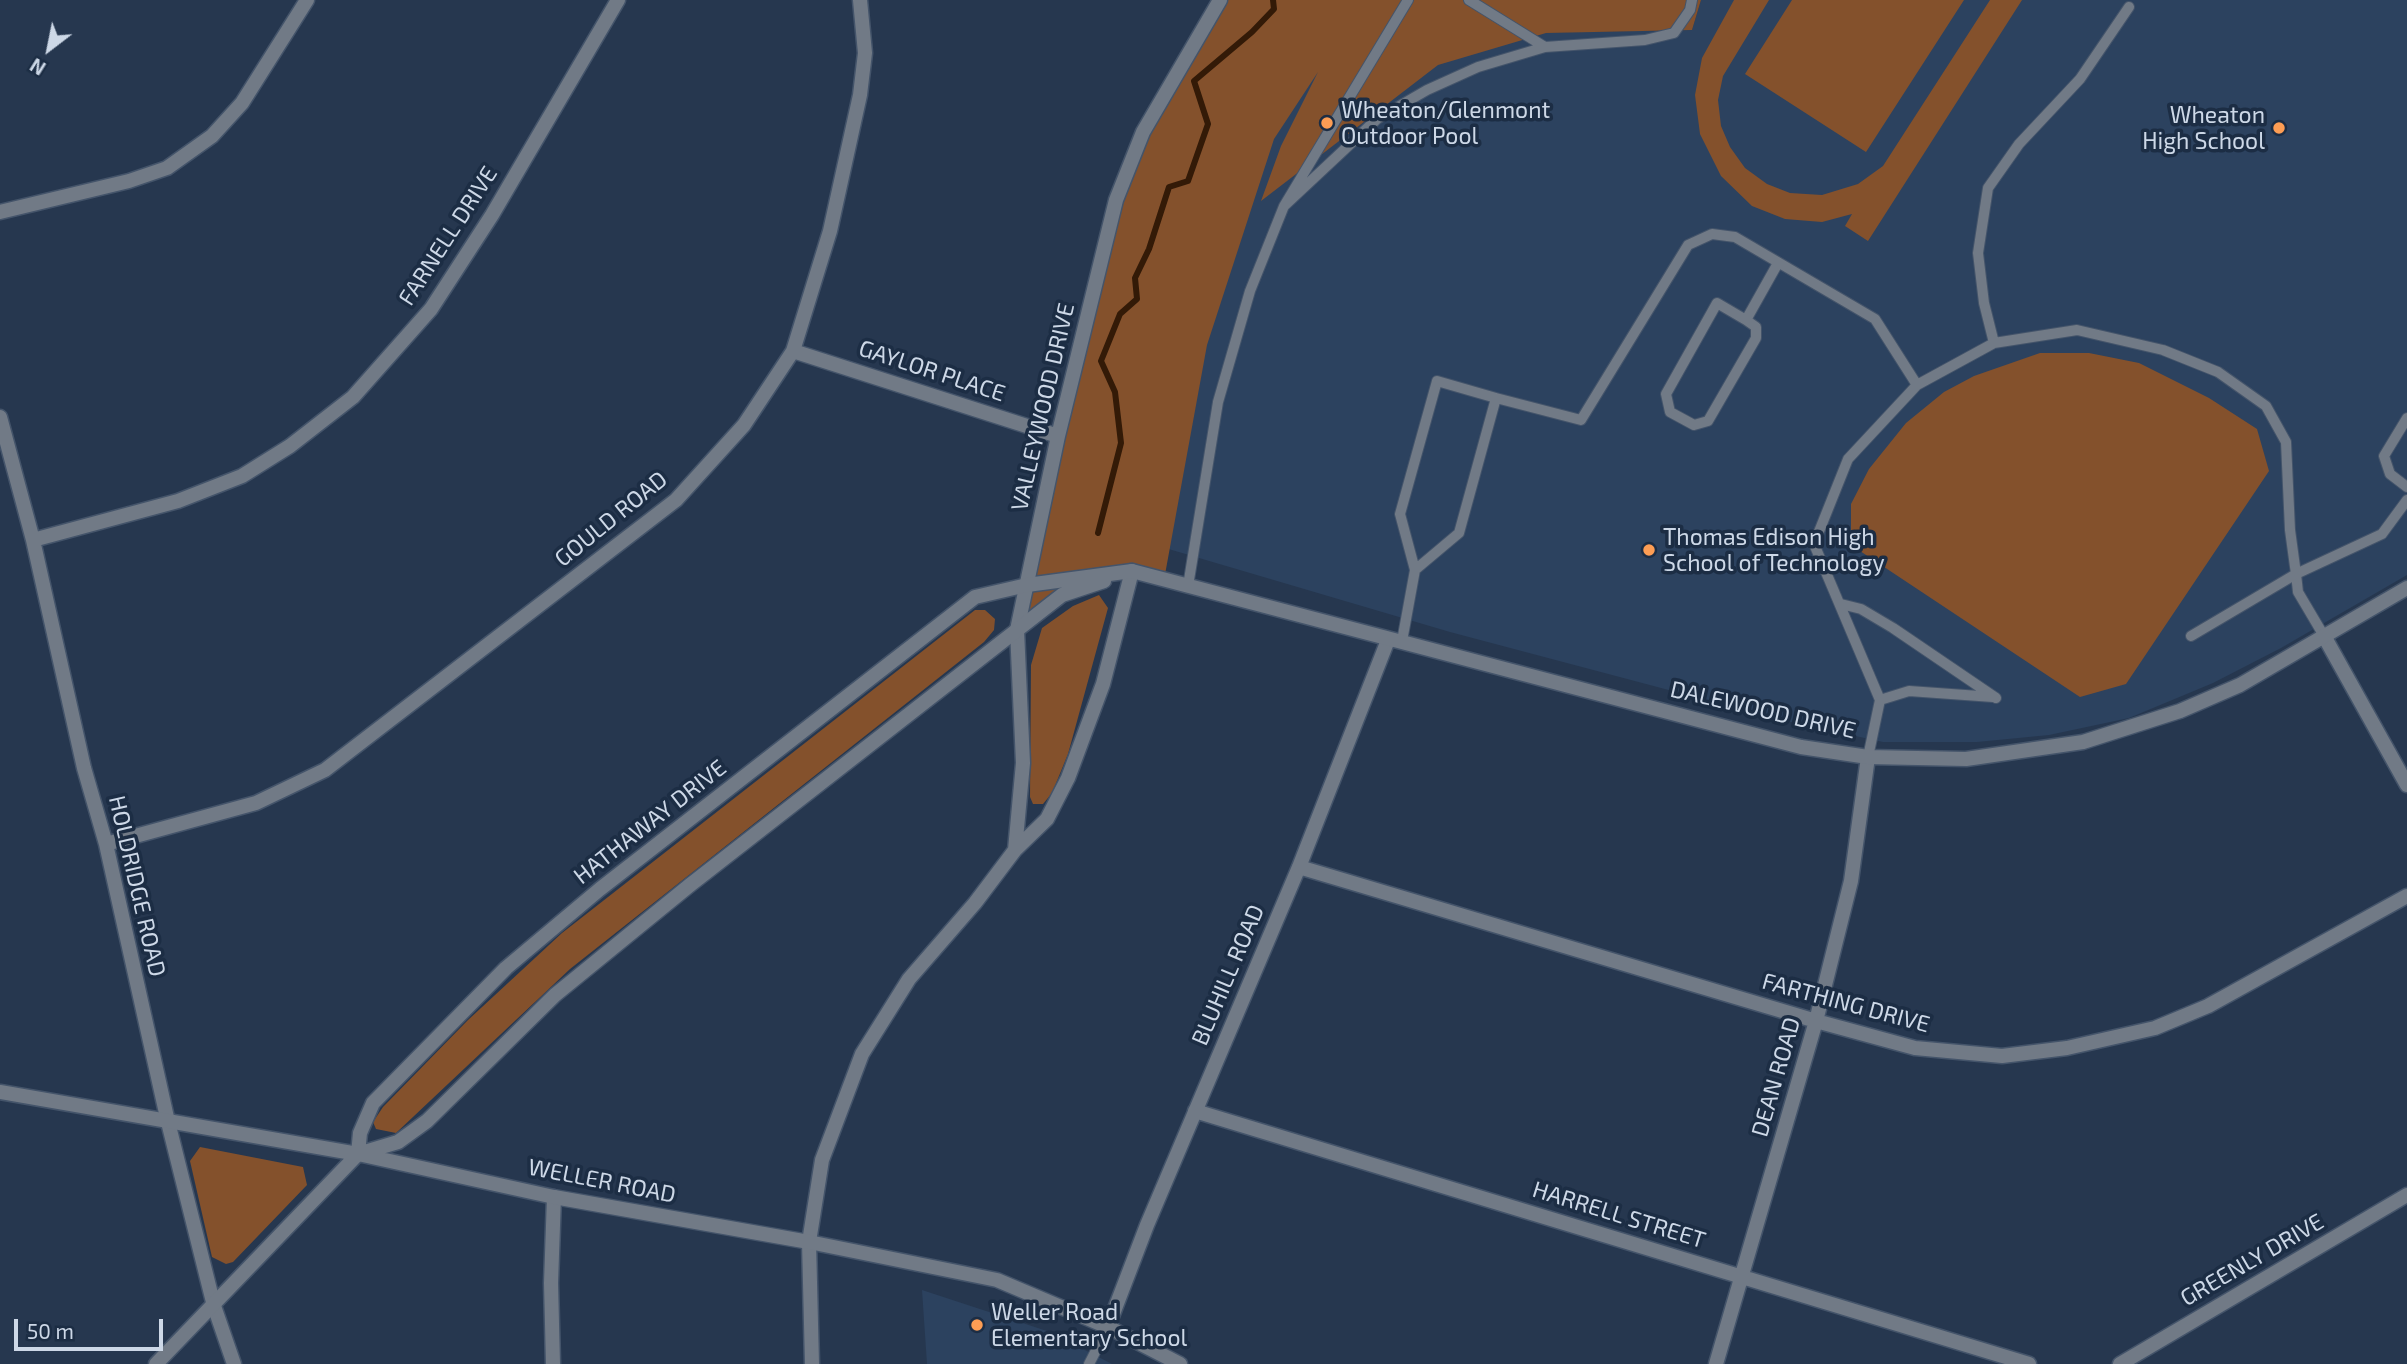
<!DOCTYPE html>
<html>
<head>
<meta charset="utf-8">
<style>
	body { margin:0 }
	#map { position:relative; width:2407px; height:1364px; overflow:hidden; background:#26374f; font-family:"Exo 2",sans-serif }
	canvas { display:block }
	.north { position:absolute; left:14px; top:14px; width:70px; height:70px; -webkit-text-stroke:5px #1c2d44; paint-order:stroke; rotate:212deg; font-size:19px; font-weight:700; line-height:28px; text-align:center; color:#cdd8e7 }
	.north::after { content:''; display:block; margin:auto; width:24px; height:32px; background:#cdd8e7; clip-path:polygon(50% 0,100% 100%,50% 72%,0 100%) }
	.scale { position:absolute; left:14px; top:1319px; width:149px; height:32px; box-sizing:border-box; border:4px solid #cdd8e7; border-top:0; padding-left:9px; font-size:21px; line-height:24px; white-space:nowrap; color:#cdd8e7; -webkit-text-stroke:5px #1c2d44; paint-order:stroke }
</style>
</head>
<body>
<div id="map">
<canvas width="2407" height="1364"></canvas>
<div class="north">N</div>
<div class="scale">50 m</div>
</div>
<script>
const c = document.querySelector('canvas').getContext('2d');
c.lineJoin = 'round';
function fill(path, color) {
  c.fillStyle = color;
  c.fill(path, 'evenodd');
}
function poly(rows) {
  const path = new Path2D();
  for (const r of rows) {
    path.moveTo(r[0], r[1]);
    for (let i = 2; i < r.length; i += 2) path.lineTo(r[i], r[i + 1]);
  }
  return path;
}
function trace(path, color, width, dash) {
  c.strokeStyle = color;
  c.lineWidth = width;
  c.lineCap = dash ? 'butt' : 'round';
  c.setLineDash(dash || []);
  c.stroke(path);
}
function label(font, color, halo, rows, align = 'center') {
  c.font = font + ' "Exo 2",sans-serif';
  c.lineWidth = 7;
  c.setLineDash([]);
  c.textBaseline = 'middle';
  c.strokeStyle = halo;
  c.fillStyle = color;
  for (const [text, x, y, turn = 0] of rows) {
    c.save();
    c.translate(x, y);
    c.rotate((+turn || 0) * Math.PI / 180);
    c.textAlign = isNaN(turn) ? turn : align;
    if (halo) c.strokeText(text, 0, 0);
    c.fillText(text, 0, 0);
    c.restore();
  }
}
const built = poly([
	[1701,0,2407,0,2407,575,2281,648,2213,683,2129,718,2049,735,1977,742,1883,742,1778,719,1450,632,1155,545,1270,37,1692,30],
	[922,1290,1050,1332,1112,1364,927,1364]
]);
const green = poly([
	[1220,0,1701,0,1692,30,1546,33,1438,65,1261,201,1281,146,1318,72,1274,139,1207,345,1164,580,1131,571,1062,595,1017,630,1116,200,1143,132],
	[1734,0,1769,0,1723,76,1718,100,1721,126,1730,147,1745,168,1767,184,1790,193,1822,195,1858,184,1883,166,1990,0,2022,0,1868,241,1845,226,1852,214,1822,222,1785,219,1752,206,1721,176,1700,134,1695,95,1702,58],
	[1792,0,1964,0,1866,152,1745,74],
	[2040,353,2089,353,2139,363,2209,398,2257,429,2269,471,2126,684,2080,697,1851,545,1851,504,1869,469,1906,423,1944,392,1974,376],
	[1099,595,1108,608,1068,754,1052,793,1043,804,1033,804,1030,797,1031,665,1042,628,1073,606],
	[975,610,985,610,995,619,994,630,984,642,570,969,396,1133,376,1129,373,1122,383,1107,468,1020,562,933],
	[200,1147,303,1167,307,1185,233,1262,226,1264,212,1257,190,1161]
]);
const stream = poly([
	[1098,533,1121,443,1115,392,1101,361,1120,314,1137,299,1135,278,1149,249,1169,187,1188,181,1208,124,1194,81,1252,32,1274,9,1273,0]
]);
const service = poly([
	[1408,0,1284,206,1377,119,1427,90,1478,67,1545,47,1645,40,1674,33,1690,10,1692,0],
	[1469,0,1545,47],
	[1746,320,1717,303,1666,394,1670,412,1694,425,1708,421,1756,338,1756,327,1746,320,1778,263],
	[1994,343,1984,303,1978,253,1988,188,2019,144,2080,79,2129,7],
	[1496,398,1581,420,1688,245,1712,234,1735,237,1875,319,1917,385],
	[2407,418,2384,456,2390,474,2407,487],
	[1188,586,1218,402,1250,291,1284,206],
	[1841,604,1861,609,1893,628,1996,698],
	[2324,636,2298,592,2296,574,2382,534,2407,500],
	[1402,641,1415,570,1459,533,1496,398,1437,381,1400,514,1415,570],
	[1880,700,1909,691,1993,697],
	[1868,757,1880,700,1814,544,1848,459,1917,385,1994,343,2077,330,2163,350,2218,372,2266,406,2286,442,2290,530,2296,574,2191,636],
	[1089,1364,1108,1327]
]);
const minor = poly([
	[0,212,129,181,167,168,212,136,242,103,307,0],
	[793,351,1058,436],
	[0,417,33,540,84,768,106,844,168,1122,214,1306,234,1364],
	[33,540,178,501,242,476,290,446,353,397,431,309,492,215,618,0],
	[2324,636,2407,785],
	[106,844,256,803,325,770,676,500,744,425,793,351,830,231,860,95,865,53,860,0],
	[1015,850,1023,763,1017,630,1058,436,1116,200,1143,132,1220,0],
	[1299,867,1816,1021,1915,1048,2002,1056,2067,1048,2155,1028,2208,1006,2407,896],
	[1195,1111,2029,1364],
	[1108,1327,1147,1225,1299,867,1388,640],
	[553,1364,551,1283,554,1197],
	[812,1364,809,1242,822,1160,862,1054,909,979,975,903,1015,850,1047,819,1068,778,1103,684,1132,571],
	[1716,1364,1816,1021,1851,881,1868,757],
	[2120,1364,2407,1195]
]);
const tertiary = poly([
	[0,1092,358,1154,554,1197,809,1242,997,1280,1108,1327,1180,1364],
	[358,1154,360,1133,373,1103,506,968,600,889,975,597,1027,585,1132,571,1801,747,1868,757,1966,759,2083,742,2180,711,2240,685,2407,588],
	[156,1364,358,1154,398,1142,427,1121,555,995,690,885,1062,595,1104,581]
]);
const markers = [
	[1327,123,7,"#fd9d54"],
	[2279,128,7,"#fd9d54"],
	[1649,550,7,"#fd9d54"],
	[977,1325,7,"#fd9d54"]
];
const poiNames = [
	["Wheaton/Glenmont",1341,110],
	["Outdoor Pool",1341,136],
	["Wheaton",2265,115,"right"],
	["High School",2265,141,"right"],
	["Thomas Edison High",1663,537],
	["School of Technology",1663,563],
	["Weller Road",991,1312],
	["Elementary School",991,1338]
];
const streetNames = [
	["FARNELL DRIVE",448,236,-57],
	["GAYLOR PLACE",932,371,18],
	["VALLEYWOOD DRIVE",1043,407,-77],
	["GOULD ROAD",611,519,-39],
	["DALEWOOD DRIVE",1763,710,13],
	["HATHAWAY DRIVE",650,822,-38],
	["HOLDRIDGE ROAD",137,886,77],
	["BLUHILL ROAD",1228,975,-67],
	["FARTHING DRIVE",1846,1003,15],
	["DEAN ROAD",1776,1077,-74],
	["WELLER ROAD",602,1181,11],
	["HARRELL STREET",1619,1215,17],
	["GREENLY DRIVE",2252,1260,-30]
];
fill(built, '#2c425f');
fill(green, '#84512c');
trace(stream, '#331a07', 6);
trace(service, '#44546a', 12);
trace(minor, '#44546a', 17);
trace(tertiary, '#44546a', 17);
trace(service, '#717a86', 10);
trace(minor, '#717a86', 14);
trace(tertiary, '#717a86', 14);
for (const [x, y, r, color] of markers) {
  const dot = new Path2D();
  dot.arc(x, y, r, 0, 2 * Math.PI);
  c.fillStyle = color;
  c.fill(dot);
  trace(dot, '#1c2d44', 2.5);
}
label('23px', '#cdd8e7', '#1c2d44', poiNames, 'left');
label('23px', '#cdd8e7', '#1c2d44', streetNames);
</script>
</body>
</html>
